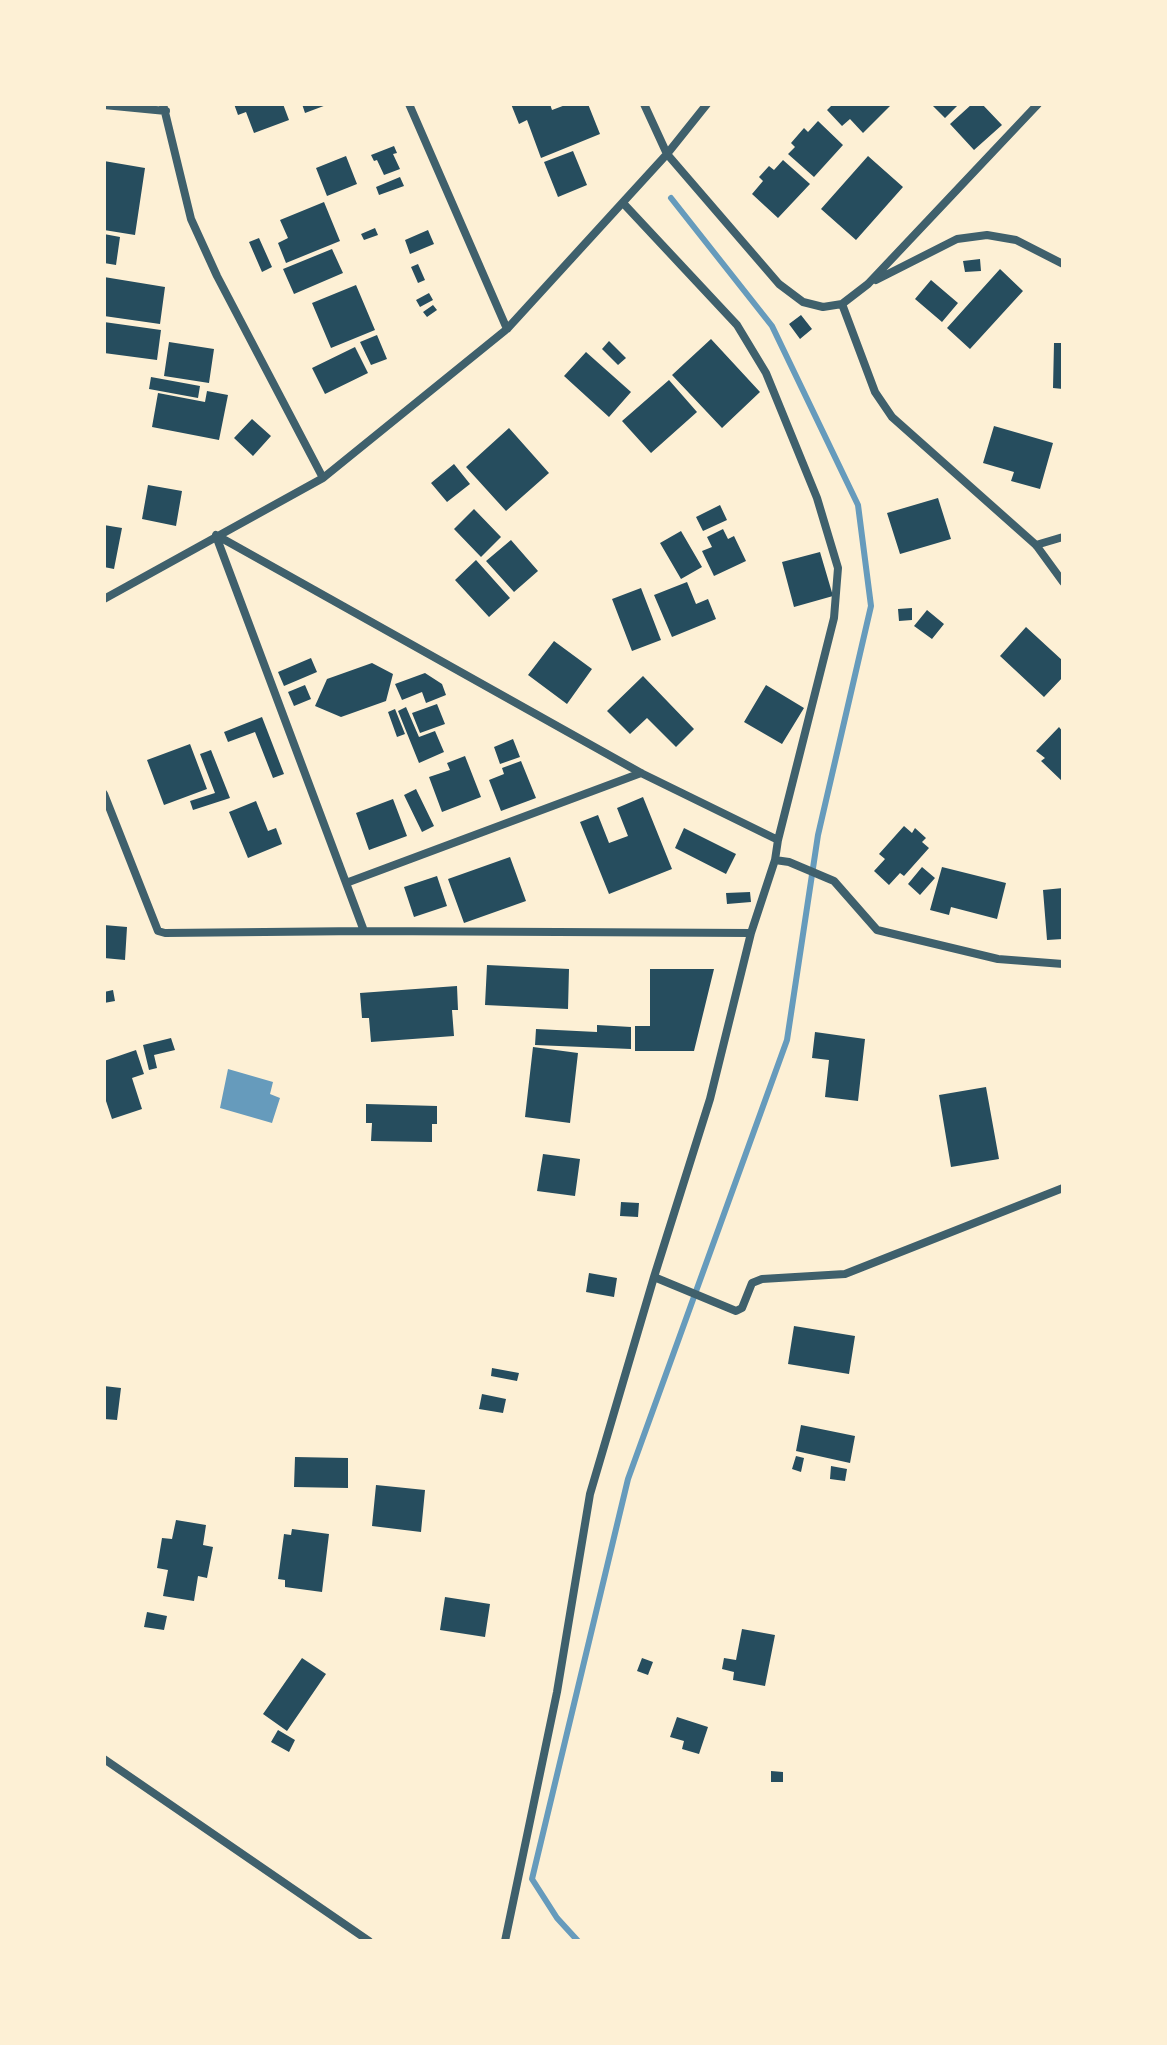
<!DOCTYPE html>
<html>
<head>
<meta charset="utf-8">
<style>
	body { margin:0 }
	#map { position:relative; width:1167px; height:2045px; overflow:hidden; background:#fdf0d5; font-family:"Zilla Slab",serif }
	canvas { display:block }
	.frame { position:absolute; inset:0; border:106px solid #fdf0d5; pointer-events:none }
</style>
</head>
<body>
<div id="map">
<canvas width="1167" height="2045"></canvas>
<div class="frame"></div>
</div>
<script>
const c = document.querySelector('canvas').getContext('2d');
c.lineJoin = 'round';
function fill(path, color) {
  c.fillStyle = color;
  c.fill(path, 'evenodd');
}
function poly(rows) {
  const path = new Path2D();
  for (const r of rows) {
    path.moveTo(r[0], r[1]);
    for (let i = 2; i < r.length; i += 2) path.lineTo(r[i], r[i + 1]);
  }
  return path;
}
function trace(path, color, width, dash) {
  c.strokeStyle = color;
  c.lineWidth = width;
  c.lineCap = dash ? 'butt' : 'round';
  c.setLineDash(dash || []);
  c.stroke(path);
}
const water = poly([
	[228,1069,273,1082,270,1094,280,1098,272,1123,220,1108]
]);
const stream = poly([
	[578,1941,557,1918,532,1879,628,1479,787,1040,818,835,871,606,858,505,772,326,671,198]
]);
const building = poly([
	[234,104,283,104,289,120,254,133,246,112,238,115],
	[302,104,329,104,305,113],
	[511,104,550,104,552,110,568,104,588,104,600,134,541,158,527,120,519,124],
	[833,104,892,104,863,133,850,119,842,126,827,110],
	[931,104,959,104,945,118],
	[972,104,982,104,1002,125,974,150,950,124],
	[818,121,843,145,814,177,788,154,795,147,791,143,804,128,808,132],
	[394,146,397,153,393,154,400,169,384,175,377,160,374,161,371,155],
	[573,151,587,185,558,197,544,162],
	[346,156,357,184,327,196,316,168],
	[868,156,903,187,856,240,821,209],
	[783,160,810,184,778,218,752,194,763,181,759,177,769,166,774,170],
	[104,161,145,168,135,235,104,230],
	[400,177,404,186,379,195,376,187],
	[324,202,340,241,286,263,278,243,288,238,280,220],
	[375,228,378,235,364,240,361,234],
	[428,230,434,244,410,254,405,240],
	[104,234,120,237,116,265,104,263],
	[259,238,272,267,262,272,249,242],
	[332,249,343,273,294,294,283,269],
	[980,259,981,271,965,272,963,261],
	[418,264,425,280,418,283,411,267],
	[1000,269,1023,291,970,349,947,328],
	[104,277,165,287,160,324,104,316],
	[931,280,958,303,942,322,915,299],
	[356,285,375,330,331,348,312,303],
	[429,293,433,300,420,307,416,300],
	[433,305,437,310,427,317,423,312],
	[801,315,812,329,800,339,789,324],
	[104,322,161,330,157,360,104,353],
	[377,335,387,359,371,365,360,342],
	[711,339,760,392,722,428,672,375],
	[609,341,626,358,618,365,602,349],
	[169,342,214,349,209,383,164,376],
	[1054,343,1063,343,1063,389,1053,388],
	[355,347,368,373,325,394,312,368],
	[586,352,631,392,609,417,564,376],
	[151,377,200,386,198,398,149,389],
	[669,380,697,412,651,453,622,421],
	[207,391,228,395,219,440,152,427,158,393,205,402],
	[252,419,271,436,253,456,234,438],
	[994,426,1053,443,1040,489,1011,481,1014,472,983,463],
	[509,428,549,473,506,511,466,467],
	[454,464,470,484,447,502,431,483],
	[148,485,182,491,176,526,142,519],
	[938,498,951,539,900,554,887,513],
	[720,505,727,520,703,531,696,517],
	[474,509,501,537,481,557,454,529],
	[104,525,122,528,114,569,104,567],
	[723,529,728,539,734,536,746,561,714,576,702,551,712,547,707,537],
	[681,531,702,567,681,579,660,543],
	[511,540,538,571,514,592,486,561],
	[820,552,833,596,794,607,782,562],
	[476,560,510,598,489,617,455,580],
	[687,582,696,604,708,599,716,619,672,637,654,595],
	[641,588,661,640,632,651,612,599],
	[912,608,912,620,899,621,898,609],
	[927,610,944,624,932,639,914,626],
	[1026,627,1063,661,1063,677,1044,697,1000,656],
	[554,641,592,669,567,704,528,675],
	[311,658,317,672,284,686,278,672],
	[372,663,393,674,386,701,341,717,315,706,327,679],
	[425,673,442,684,446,695,426,703,422,692,402,700,395,684],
	[643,676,694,729,676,747,647,718,630,734,607,711],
	[305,685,311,699,294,706,288,692],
	[766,685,804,708,782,744,744,722],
	[437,704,445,724,420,733,412,713],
	[406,707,419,737,435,731,444,752,419,763,398,711],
	[395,709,405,734,397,737,388,712],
	[262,717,284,774,273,778,255,732,228,742,224,732],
	[1059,727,1063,732,1063,782,1041,761,1045,758,1036,751],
	[513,739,520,757,500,764,494,747],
	[190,744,207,789,164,805,147,760],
	[211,750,230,798,193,810,190,801,215,793,200,754],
	[465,756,481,797,442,812,429,777,450,770,447,763],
	[521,761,536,798,501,811,489,780,504,774,502,768],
	[416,789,434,826,422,832,404,795],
	[643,797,672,869,609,894,580,822,598,815,609,843,628,836,617,808],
	[393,799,407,836,369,850,356,813],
	[256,801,268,831,276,828,282,844,248,858,229,812],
	[904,826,912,833,915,828,926,838,922,842,929,848,904,876,900,873,889,885,874,871,885,859,879,854],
	[684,828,736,854,726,874,675,848],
	[510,857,526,901,464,923,448,879],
	[922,867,935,878,920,895,908,884],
	[942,867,1006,883,997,919,951,907,949,915,930,910],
	[437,876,447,906,414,917,404,887],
	[1063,888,1063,939,1047,940,1043,890],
	[750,892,751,902,727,904,726,893],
	[104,925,127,927,125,960,104,958],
	[487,965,569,969,568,1009,485,1005],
	[650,969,714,969,694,1051,635,1051,635,1026,650,1026],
	[457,986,458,1010,452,1010,454,1036,371,1042,369,1018,362,1018,360,993],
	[113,990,115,1001,104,1003,104,992],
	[597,1025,631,1027,631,1049,535,1045,536,1029,597,1032],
	[815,1032,865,1039,858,1101,825,1097,829,1060,812,1058],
	[171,1038,175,1050,154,1055,157,1068,149,1070,143,1045],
	[533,1047,578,1053,570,1123,525,1117],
	[136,1050,144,1074,132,1078,142,1109,112,1119,104,1095,104,1061],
	[986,1087,999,1159,951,1167,939,1095],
	[366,1104,437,1106,437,1124,432,1124,432,1142,371,1141,372,1123,366,1123],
	[543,1154,580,1159,575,1196,537,1191],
	[621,1202,639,1203,638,1217,620,1216],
	[589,1273,617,1278,614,1297,586,1292],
	[794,1326,855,1336,849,1374,788,1364],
	[492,1368,519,1373,517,1381,491,1376],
	[104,1386,121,1388,117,1420,104,1419],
	[482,1394,506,1399,503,1413,479,1409],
	[801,1425,855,1436,850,1463,796,1451],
	[796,1456,804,1458,801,1472,792,1469],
	[295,1457,348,1458,348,1488,294,1487],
	[831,1466,847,1469,845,1481,830,1479],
	[376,1485,425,1490,421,1532,372,1526],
	[176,1520,206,1525,203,1545,213,1547,207,1578,198,1576,194,1601,163,1596,168,1570,157,1568,162,1538,172,1539],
	[292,1529,329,1534,322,1592,285,1587,285,1580,278,1579,284,1534,291,1535],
	[445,1597,490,1604,485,1637,440,1630],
	[147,1612,167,1616,164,1630,144,1627],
	[742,1629,775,1635,765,1686,733,1680,734,1672,722,1669,724,1658,736,1660],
	[302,1658,326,1674,287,1731,263,1714],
	[642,1658,653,1662,648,1675,637,1671],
	[677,1717,708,1727,699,1754,682,1749,684,1741,670,1737],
	[278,1730,295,1740,289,1752,271,1742],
	[771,1771,783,1772,783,1782,771,1782]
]);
const minor = poly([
	[163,104,191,219,217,276,323,478],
	[409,104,507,329],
	[644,104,667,154,779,284,803,302,823,307,842,304,868,284,1038,104],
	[104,105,166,111],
	[876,280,957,239,987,235,1016,240,1063,264],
	[842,304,875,392,892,417,1036,545,1063,582],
	[216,535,641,773,778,840],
	[216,536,364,931],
	[1036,545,1063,537],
	[104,599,323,478,507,329,667,154,707,104],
	[104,794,158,931,165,933,364,931,751,933],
	[775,860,789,862,834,881,877,930,998,959,1063,964],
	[346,883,641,773],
	[654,1277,736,1311,742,1308,752,1283,762,1279,845,1274,1063,1188],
	[104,1759,369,1941],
	[505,1941,557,1692,590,1494,654,1277,710,1099,751,933,775,860,778,840,834,618,838,568,817,498,766,373,737,325,623,203]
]);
fill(water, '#669bbc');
trace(stream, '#669bbc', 6);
fill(building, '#264d5e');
trace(minor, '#3f606c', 8);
</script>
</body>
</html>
